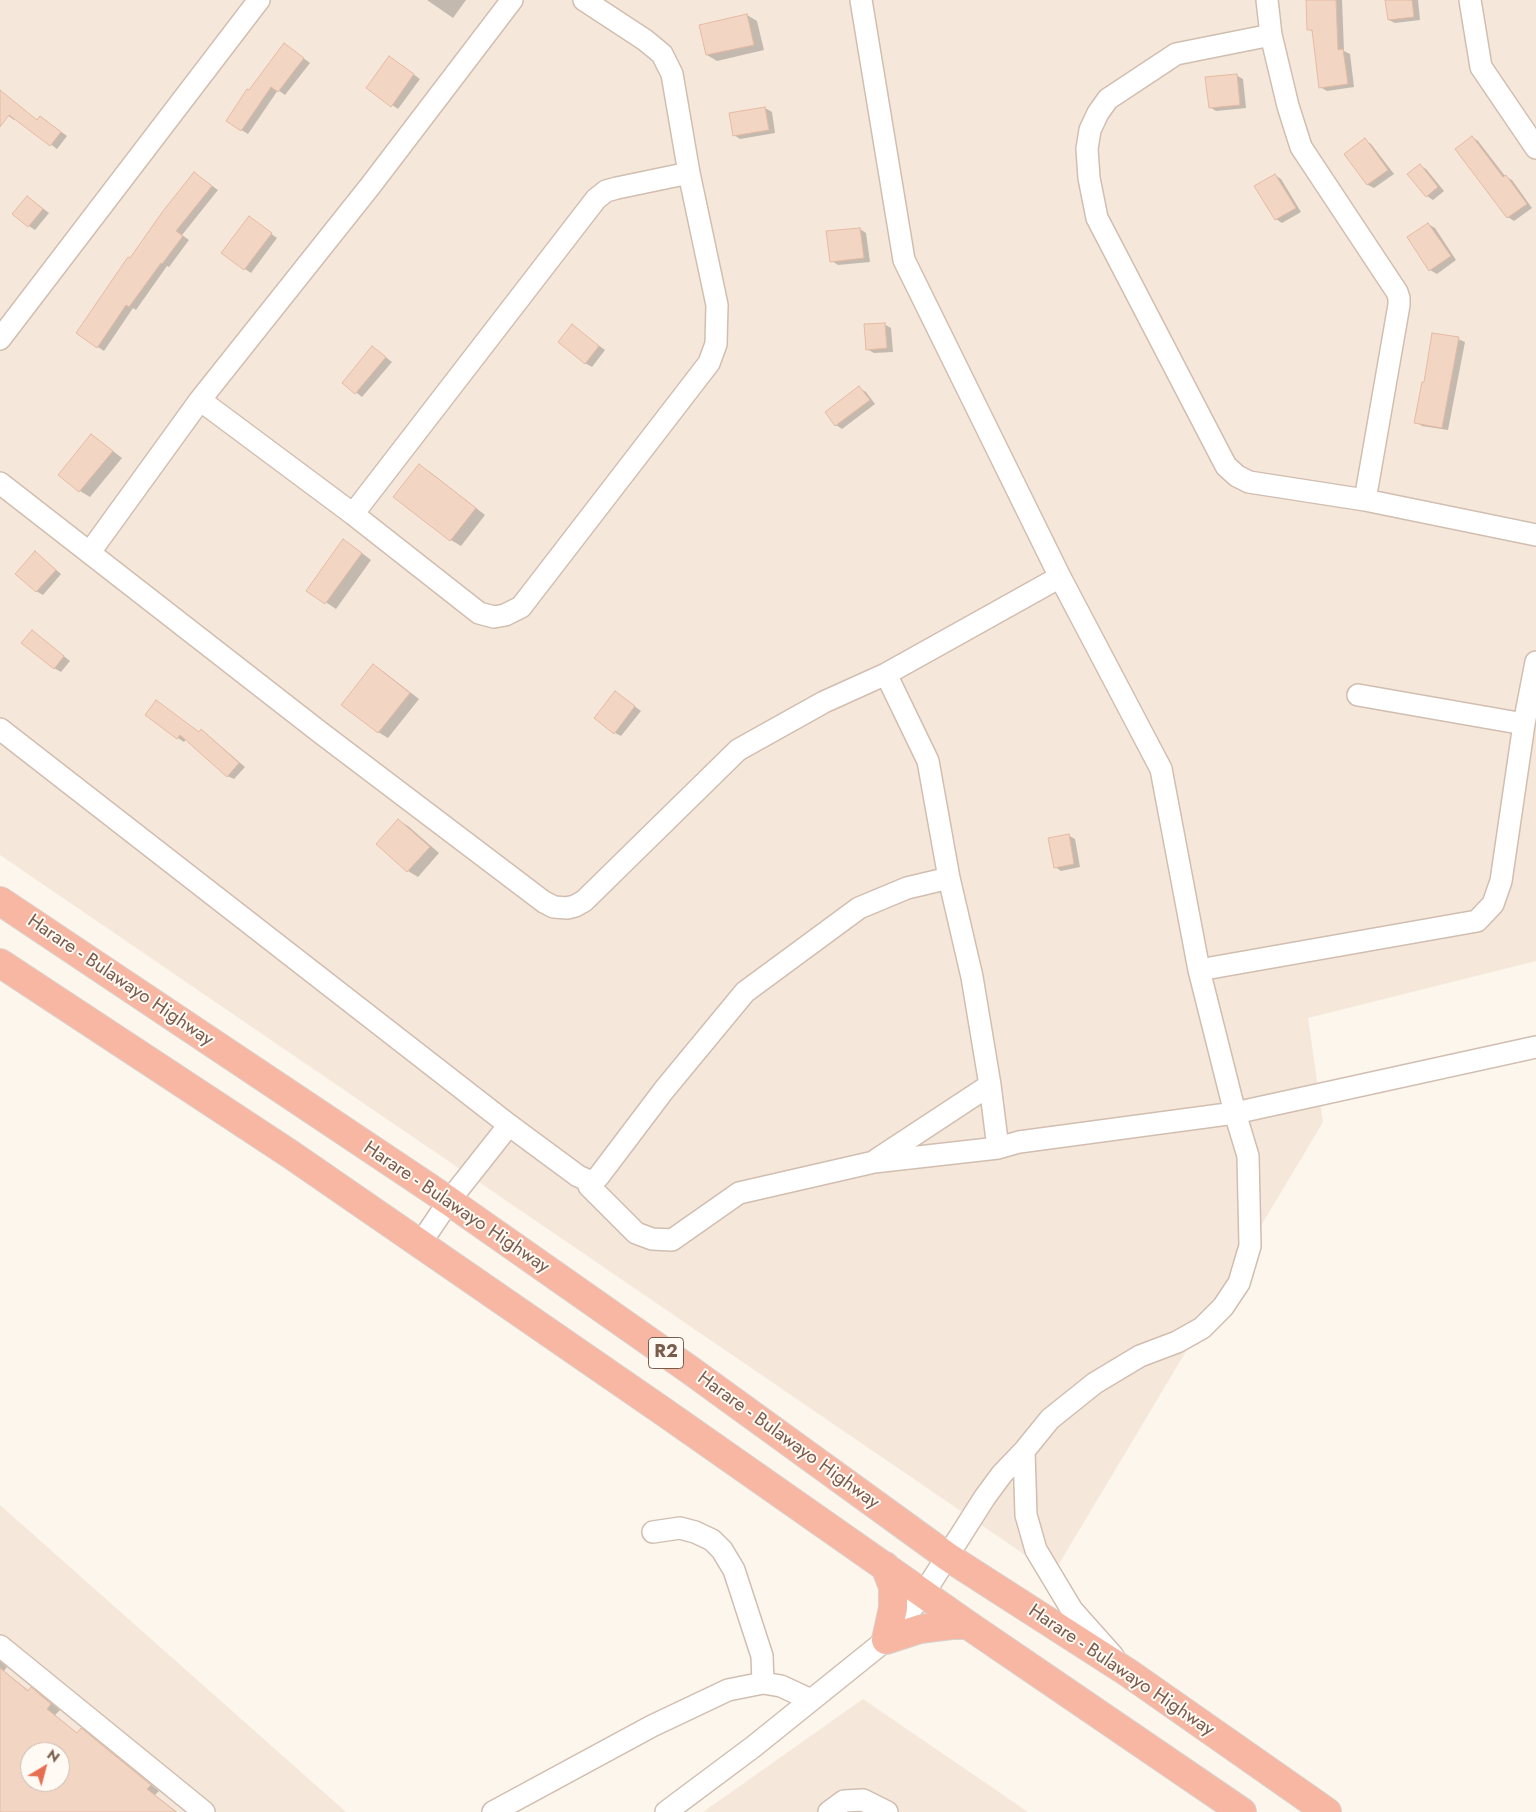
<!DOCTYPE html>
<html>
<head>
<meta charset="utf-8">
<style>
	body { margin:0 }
	#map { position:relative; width:1536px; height:1812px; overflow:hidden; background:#fdf6ec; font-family:Jost,sans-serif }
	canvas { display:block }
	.north { position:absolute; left:20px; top:1742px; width:50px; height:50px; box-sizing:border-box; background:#fffaf3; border:1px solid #cabbb1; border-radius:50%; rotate:37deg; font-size:14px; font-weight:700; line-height:20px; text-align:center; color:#7a5c4d }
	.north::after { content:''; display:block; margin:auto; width:18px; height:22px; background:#e76f51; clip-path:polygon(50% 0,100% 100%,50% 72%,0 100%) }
</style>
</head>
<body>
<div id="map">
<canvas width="1536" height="1812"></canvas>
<div class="north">N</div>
</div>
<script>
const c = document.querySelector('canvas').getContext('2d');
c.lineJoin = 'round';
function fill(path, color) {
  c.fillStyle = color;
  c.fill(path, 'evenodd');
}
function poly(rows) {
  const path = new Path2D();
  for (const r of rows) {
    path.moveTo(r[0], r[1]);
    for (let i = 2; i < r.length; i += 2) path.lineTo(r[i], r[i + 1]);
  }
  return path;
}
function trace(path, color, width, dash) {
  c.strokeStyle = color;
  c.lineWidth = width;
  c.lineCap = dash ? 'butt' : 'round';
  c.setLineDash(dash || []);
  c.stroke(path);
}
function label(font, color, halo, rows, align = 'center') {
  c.font = font + ' Jost,sans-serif';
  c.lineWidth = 4;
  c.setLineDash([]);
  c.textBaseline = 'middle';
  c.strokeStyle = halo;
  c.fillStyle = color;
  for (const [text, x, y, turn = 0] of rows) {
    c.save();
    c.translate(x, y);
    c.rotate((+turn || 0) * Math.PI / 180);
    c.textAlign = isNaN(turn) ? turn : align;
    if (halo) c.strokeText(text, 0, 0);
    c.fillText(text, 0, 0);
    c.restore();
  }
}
const residential = poly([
	[0,0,1536,0,1536,961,1308,1018,1323,1122,1053,1574,0,855],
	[0,1505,346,1812,0,1812],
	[30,1752,60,1752,60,1782,30,1782],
	[863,1699,1028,1812,703,1812]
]);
const shadow = poly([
	[427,0,466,0,453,18],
	[1308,0,1342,0,1344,51,1350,54,1354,87,1327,91,1320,87,1313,32,1309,29],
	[1386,0,1418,0,1420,20,1395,23,1389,20],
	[747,15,757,21,764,50,717,61,707,55],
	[291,49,310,63,285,95,278,90,248,134,227,121,249,92],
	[395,61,420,79,398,109,367,88],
	[1236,75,1243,79,1246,108,1216,111,1210,107],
	[0,91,38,121,41,117,67,136,57,149,16,118,14,120,0,110],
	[765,108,772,112,775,133,740,139,734,135,730,114],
	[1472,137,1478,141,1505,176,1512,180,1532,208,1514,221,1508,217],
	[1365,140,1371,144,1394,174,1374,188,1368,185,1345,155],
	[1420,166,1426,169,1444,191,1433,200,1427,196,1409,174],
	[194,173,218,190,182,235,189,240,169,267,167,266,136,310,133,308,104,351,98,347,130,259],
	[1275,175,1281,179,1301,212,1282,223,1276,219],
	[28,197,49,213,35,230,29,226],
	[255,222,277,238,251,273,245,269],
	[1428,224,1435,228,1456,260,1437,274,1430,270],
	[860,229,866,233,870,262,838,265,832,261],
	[884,324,891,328,893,352,874,353,867,349],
	[572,326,605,350,592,367,585,363],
	[1458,339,1465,342,1448,430,1422,426,1416,422],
	[379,352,392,362,362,397,344,383],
	[859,388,866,392,875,404,842,429,836,425],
	[92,435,122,458,90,497,80,491,60,474],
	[419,466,430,472,485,515,461,546,451,540,395,497],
	[354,547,371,560,336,609,308,590],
	[41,557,61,574,43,595,36,591],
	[32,631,70,661,61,672,54,668],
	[374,666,384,672,419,699,388,738,378,732],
	[621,696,641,711,621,736,615,733],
	[147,714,200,733,202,731,208,735,245,767,234,779,227,776,186,739,184,742,178,738],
	[398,820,408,826,439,853,418,877,408,871,378,844],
	[1068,835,1075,839,1080,867,1061,871,1055,867],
	[0,1661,7,1667,4,1671,29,1691,31,1689,40,1694,60,1710,55,1715,78,1734,81,1730,90,1735,159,1791,155,1795,177,1812,0,1812],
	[30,1752,60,1752,60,1782,30,1782]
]);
const building = poly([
	[1306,0,1336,0,1338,50,1343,49,1348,84,1319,88,1312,30,1307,30,1306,0],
	[1385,0,1412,0,1414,17,1388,20,1385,0],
	[747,14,754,45,706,55,699,25,747,14],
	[284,43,304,58,278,92,271,87,241,131,226,121,247,89,249,90,284,43],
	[389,56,414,74,391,107,366,88,389,56],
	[1237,74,1240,105,1209,108,1205,77,1237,74],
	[0,90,37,120,40,116,61,132,50,146,9,115,0,127,0,90],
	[765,107,769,130,733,136,729,113,765,107],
	[1472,136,1503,177,1506,175,1527,204,1507,218,1455,149,1472,136],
	[1365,138,1388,170,1367,185,1344,154,1365,138],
	[1420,164,1438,187,1426,197,1407,174,1420,164],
	[194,172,212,186,176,231,183,236,162,264,161,263,129,307,126,305,97,348,76,333,128,257,130,258,163,211,194,172],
	[1275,174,1296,208,1275,220,1254,186,1275,174],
	[27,196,43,209,28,227,12,214,27,196],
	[249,216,272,233,244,270,221,253,249,216],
	[1428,223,1451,256,1429,271,1407,237,1428,223],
	[860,228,864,258,830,262,826,231,860,228],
	[885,323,887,348,866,350,864,324,885,323],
	[572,324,599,346,585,364,558,342,572,324],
	[1432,333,1459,337,1442,428,1414,423,1422,382,1424,382,1432,333],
	[372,346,386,357,355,394,342,383,372,346],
	[859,386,870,400,835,426,825,412,859,386],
	[91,434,113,451,79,492,58,475,91,434],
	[419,464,476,508,450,541,393,497,419,464],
	[343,539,362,553,325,604,306,591,343,539],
	[35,551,56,570,36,592,15,574,35,551],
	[32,630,64,656,54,669,21,643,32,630],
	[373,664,410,693,378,733,341,705,373,664],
	[615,691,635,706,614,734,594,718,615,691],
	[156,700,199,732,201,729,239,763,227,777,180,735,177,739,145,715,156,700],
	[398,819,430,847,407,872,376,844,398,819],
	[1069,834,1074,864,1054,868,1048,838,1069,834],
	[0,1668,28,1691,31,1687,51,1704,47,1709,77,1733,81,1728,151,1785,147,1789,176,1812,0,1812,0,1668],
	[30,1752,60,1752,60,1782,30,1782,30,1752]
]);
const minor = poly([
	[1267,0,1271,35,1288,106,1301,147,1397,292,1399,298,1399,305,1365,500],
	[1470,0,1481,67,1536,148],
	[1271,35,1176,54,1108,99,1098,113,1090,130,1087,149,1089,178,1097,218,1226,466,1237,476,1249,482,1365,500,1536,535],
	[0,339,259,0],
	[200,400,353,514,479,613,494,617,505,615,521,607,709,363,716,344,717,305,689,173,672,74,662,54,645,40,584,0],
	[0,483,321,733,544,902,554,907,567,908,575,906,584,901,738,750,824,702,886,674,1060,577],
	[353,514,596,199,606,191,617,188,689,173],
	[90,552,200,400,371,185,512,0],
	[886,674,928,761,949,878,972,977,990,1085,998,1148],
	[1358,695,1524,724],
	[0,729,509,1125,578,1176,587,1180,589,1186,636,1233,652,1239,672,1240,739,1193,874,1162,998,1148,1019,1142,1235,1113,1199,970,1161,769,1060,577,904,260,861,0],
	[1199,970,1477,921,1493,904,1501,881,1524,724,1536,662],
	[876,1160,990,1085],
	[589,1186,599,1176,664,1090,745,992,859,908,907,888,949,878],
	[420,1244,449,1201,509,1125],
	[1024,1451,1026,1515,1036,1550,1072,1610,1113,1656],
	[653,1532,680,1528,695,1532,712,1540,722,1550,734,1570,762,1656,763,1683],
	[0,1646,204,1812],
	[493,1812,652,1726,728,1690,763,1683,781,1686,811,1700],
	[666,1812,753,1747,886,1640,924,1593,985,1497,1002,1474,1024,1451,1050,1419,1095,1383,1140,1356,1177,1342,1202,1328,1223,1307,1239,1283,1250,1246,1248,1156,1235,1113,1536,1047],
	[829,1812,844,1801,863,1800,887,1812]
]);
const highway = poly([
	[0,901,449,1201,690,1370,948,1557,1127,1672,1327,1812],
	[0,963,290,1154,664,1412,968,1625,1242,1812],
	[885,1566,893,1587,893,1608,886,1640],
	[886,1640,920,1629,951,1625,968,1625]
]);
const shields = [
	[666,1353,35]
];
const shieldNames = [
	["R2",666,1353]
];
const streetNames = [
	["Harare - Bulawayo Highway",120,981,34],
	["Harare - Bulawayo Highway",456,1208,34],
	["Harare - Bulawayo Highway",788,1441,36],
	["Harare - Bulawayo Highway",1121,1671,34]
];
fill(residential, '#f5e8da');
fill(shadow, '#0003');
fill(building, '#f3d5c3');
trace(building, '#e6bba3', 1);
trace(minor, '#d1beb0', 24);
trace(highway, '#dad1cd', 30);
trace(minor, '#fff', 21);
trace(highway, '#f7b7a3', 28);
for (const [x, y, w] of shields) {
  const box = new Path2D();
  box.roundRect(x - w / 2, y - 15.5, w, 31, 4);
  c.fillStyle = '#fffaf3';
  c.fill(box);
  trace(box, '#7a5c4d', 1);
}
label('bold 18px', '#7a5c4d', null, shieldNames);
label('19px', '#7a5c4d', '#fffaf3', streetNames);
</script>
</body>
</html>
